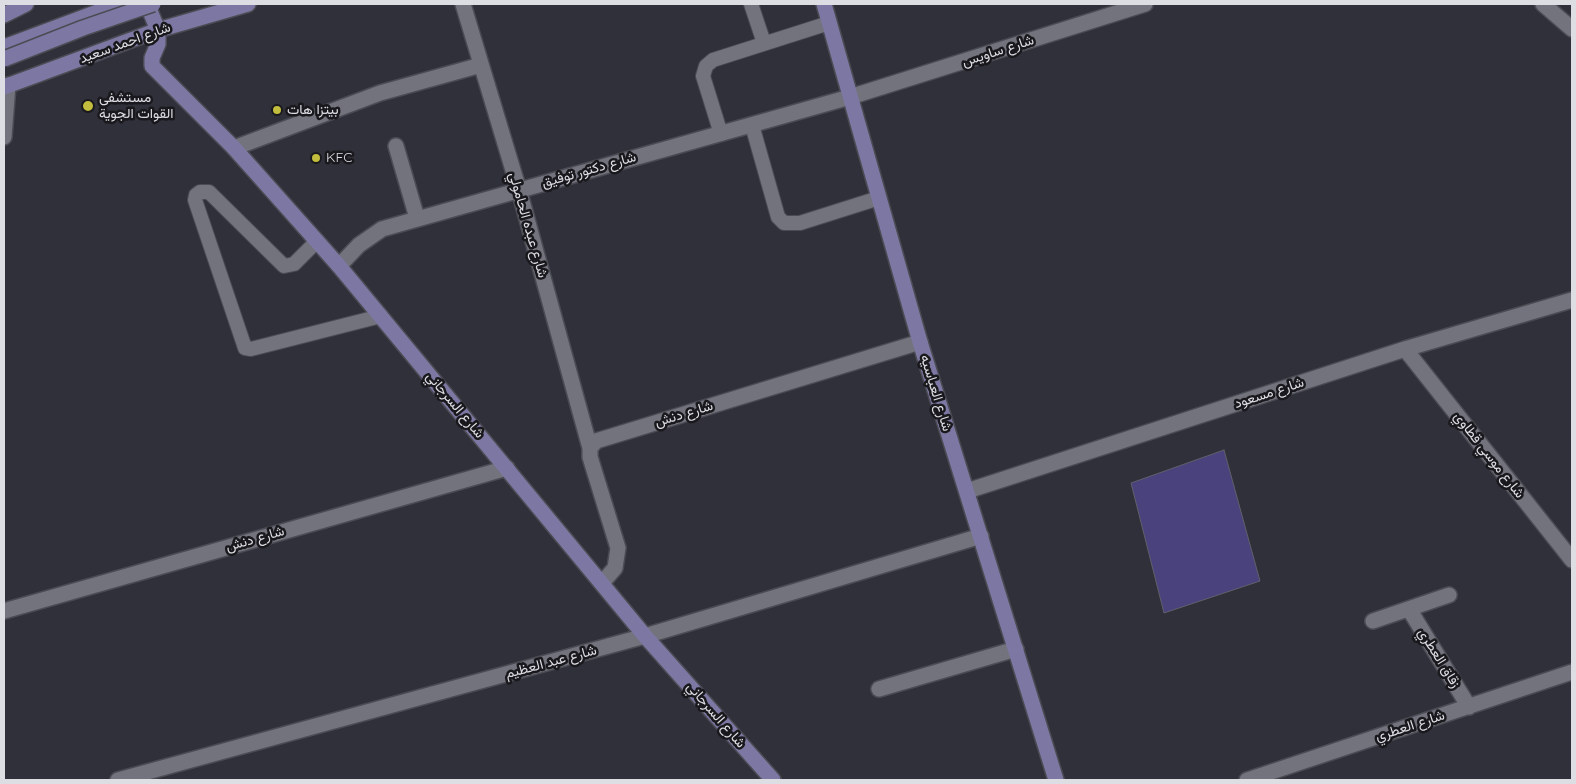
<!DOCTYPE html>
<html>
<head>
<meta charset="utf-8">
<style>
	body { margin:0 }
	#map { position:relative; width:1576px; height:784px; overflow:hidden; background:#30303a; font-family:Quicksand,sans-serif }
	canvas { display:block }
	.frame { position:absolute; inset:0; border:5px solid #dddde4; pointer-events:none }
</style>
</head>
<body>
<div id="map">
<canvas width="1576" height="784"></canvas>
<div class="frame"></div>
</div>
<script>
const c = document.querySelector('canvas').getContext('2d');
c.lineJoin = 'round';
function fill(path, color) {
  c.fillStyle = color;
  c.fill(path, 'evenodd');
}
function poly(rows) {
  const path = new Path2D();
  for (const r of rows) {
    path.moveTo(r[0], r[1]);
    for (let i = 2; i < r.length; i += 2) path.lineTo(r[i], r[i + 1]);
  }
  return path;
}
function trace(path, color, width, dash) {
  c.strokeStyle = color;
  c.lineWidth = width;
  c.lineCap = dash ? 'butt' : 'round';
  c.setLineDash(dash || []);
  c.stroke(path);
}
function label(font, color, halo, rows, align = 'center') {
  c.font = font + ' Quicksand,Vazirmatn,sans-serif';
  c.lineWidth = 5;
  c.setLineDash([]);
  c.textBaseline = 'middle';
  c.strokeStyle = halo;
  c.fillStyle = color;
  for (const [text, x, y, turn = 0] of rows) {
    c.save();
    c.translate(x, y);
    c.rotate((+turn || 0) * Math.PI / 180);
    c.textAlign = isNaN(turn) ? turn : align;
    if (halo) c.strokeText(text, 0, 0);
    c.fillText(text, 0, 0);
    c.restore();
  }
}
const building = poly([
	[1224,450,1260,581,1164,613,1131,483,1224,450]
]);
const lane = poly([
	[751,4,764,43],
	[752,125,778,217,784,223,800,223,879,198],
	[721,134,703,76,706,66,713,60,829,23],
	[317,241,294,264,284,266,209,192,200,192,196,195,195,200,245,348,251,349,381,316]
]);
const street = poly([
	[463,4,519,190,590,448],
	[1543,4,1572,29],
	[4,137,8,85],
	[396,146,417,218],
	[234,148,380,93,481,65],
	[339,266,359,245,382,229,850,97,1145,4],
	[1405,349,1572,560],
	[967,491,1405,349,1572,300],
	[602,583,615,568,618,548,590,457,590,448,596,441,920,342],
	[1409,609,1469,707],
	[4,611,507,468],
	[1373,621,1449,595],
	[879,689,1016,649],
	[118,780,645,636,981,536],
	[1247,780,1572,672]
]);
const secondary = poly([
	[147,4,158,30,158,44,152,58,152,66,234,148,339,266,645,636,773,780],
	[824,4,920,342,1056,780],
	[4,15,26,4],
	[4,47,119,4],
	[4,87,158,30,248,4]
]);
const secondaryBridge = poly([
	[4,59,83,28,153,4]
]);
const markers = [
	[88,106,6,"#c3bd3e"],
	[277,110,5,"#c3bd3e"],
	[316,158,5,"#c3bd3e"]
];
const streetNames = [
	["شارع احمد سعيد",125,43,-20],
	["شارع ساويس",998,51,-18],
	["شارع دكتور توفيق",589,170,-16],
	["شارع عبده الحامولي",528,225,74],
	["شارع العباسيه",936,393,73],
	["شارع مسعود",1269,393,-18],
	["شارع السرجاني",455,405,50],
	["شارع دنش",684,414,-17],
	["شارع موسي قطاوي",1489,455,52],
	["شارع دنش",255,539,-16],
	["زقاق العطري",1439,658,58],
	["شارع عبد العظيم",551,662,-15],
	["شارع السرجاني",716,715,49],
	["شارع العطري",1410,726,-18]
];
const poiNames = [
	["مستشفى",99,98],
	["القوات الجوية",99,114],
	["بيتزا هات",287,110],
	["KFC",326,158]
];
fill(building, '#49427d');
trace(building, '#60606b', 1);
trace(lane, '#4b4b54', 16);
trace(street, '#4b4b54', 18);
trace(secondary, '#4b4b54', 18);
trace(lane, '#73737e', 14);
trace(street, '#73737e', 15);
trace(secondary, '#7c78a3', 15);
trace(secondaryBridge, '#4b4b54', 18, []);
trace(secondaryBridge, '#7c78a3', 15);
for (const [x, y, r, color] of markers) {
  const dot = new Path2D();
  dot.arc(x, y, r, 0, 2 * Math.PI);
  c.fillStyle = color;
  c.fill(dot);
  trace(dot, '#19191d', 2);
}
label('14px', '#dddde4', '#19191d', streetNames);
label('14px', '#dddde4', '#19191d', poiNames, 'left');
</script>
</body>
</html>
